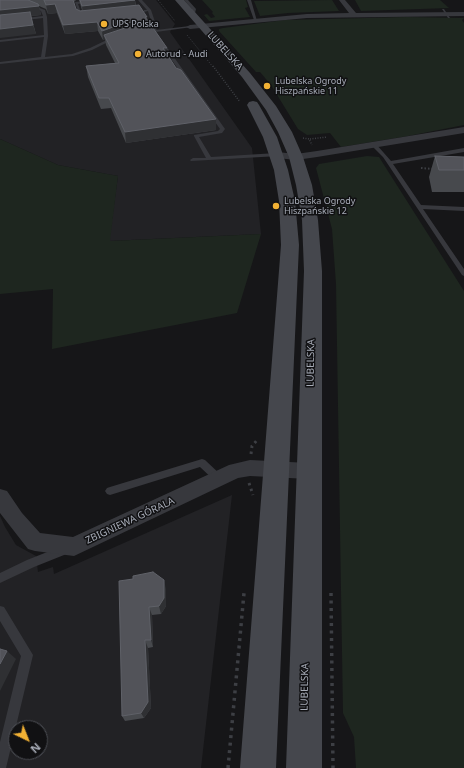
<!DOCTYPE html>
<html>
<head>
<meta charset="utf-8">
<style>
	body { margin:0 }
	#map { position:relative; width:464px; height:768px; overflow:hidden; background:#161618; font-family:"Noto Sans",sans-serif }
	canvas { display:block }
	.north { position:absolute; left:8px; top:720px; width:40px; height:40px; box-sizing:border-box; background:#111113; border:1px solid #4d4f55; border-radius:50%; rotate:137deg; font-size:11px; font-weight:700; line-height:16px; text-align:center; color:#a8adb8 }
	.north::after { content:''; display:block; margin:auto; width:14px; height:18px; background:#f2b134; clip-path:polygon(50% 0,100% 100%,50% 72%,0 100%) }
</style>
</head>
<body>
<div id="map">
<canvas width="464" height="768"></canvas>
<div class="north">N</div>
</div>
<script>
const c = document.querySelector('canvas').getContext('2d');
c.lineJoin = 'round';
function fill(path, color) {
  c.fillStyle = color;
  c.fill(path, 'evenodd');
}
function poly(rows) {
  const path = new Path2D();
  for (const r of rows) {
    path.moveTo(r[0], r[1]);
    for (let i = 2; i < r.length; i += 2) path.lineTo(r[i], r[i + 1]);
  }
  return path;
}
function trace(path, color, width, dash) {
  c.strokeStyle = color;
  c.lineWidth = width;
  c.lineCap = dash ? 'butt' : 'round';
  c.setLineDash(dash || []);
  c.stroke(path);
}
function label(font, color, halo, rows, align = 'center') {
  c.font = font + ' "Noto Sans",sans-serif';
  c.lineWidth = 3;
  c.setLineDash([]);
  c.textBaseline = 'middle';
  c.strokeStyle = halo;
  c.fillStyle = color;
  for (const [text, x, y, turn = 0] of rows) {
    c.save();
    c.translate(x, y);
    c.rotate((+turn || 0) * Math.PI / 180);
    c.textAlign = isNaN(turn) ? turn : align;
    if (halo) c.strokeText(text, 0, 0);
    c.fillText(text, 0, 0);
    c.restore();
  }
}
const built = poly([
	[0,0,156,0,175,24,170,32,252,148,261,234,109,241,118,176,58,165,0,139],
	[232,495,201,768,0,768,0,516,5,527,16,545,36,556,38,572,53,567,54,574],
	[16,728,40,728,40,752,16,752]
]);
const green = poly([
	[202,0,246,0,248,7,245,8,250,17,209,21,204,15,207,14,211,18,215,17,212,13,213,12],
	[332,0,339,11,288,13,260,16,254,1],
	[355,0,440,0,449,8,361,11],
	[407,17,464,18,462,20,464,23,464,125,408,136,341,147,330,133,307,135,298,129,271,85,260,72,256,72,219,31,219,29,223,28,285,20],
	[0,139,58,165,118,176,110,241,261,234,237,313,52,349,53,289,0,294],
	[367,156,379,157,464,291,464,768,356,768,354,737,343,713,336,284,332,229,316,168,319,164]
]);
const pathFar4 = poly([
	[158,0,175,21],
	[187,35,213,67]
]);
const pathFar3 = poly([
	[213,66,240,102],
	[303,138,309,139,312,145],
	[310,139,327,137]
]);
const pathFar2 = poly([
	[421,168,434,169]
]);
const pathFar1 = poly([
	[251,454,252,446,258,439],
	[249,483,253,495]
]);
const path = poly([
	[331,593,333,768],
	[228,768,244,593]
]);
const lane = poly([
	[15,0,19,0,19,3,29,4,45,10,47,17,48,36,45,57,72,54,90,48,113,37,116,38,92,50,73,56,0,64,0,62,41,57,44,37,0,42,0,40,44,35,43,18,0,23,0,21,43,16,41,11,28,6,17,5,15,0],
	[96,0,108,0,78,4,82,15,86,16,80,18,75,2,96,0],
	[138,0,142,0,151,10,157,28,156,30,190,26,192,27,156,32,225,129,222,133,199,137,211,157,277,153,280,155,279,156,191,161,190,160,193,158,206,158,194,136,194,135,218,131,220,129,153,33,147,32,153,30,153,28,148,11,144,12,144,10,147,10,138,0],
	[184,0,188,0,196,9,194,17,191,16,192,9,184,0],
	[247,0,251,0,257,21,254,20,247,0],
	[442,9,444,9,450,18,448,18,442,9],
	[372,144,376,144,391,161,464,148,464,152,393,164,421,205,464,207,464,211,423,209,464,269,464,276,462,275,383,157,372,146,372,144],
	[202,459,205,460,222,476,224,479,222,482,219,483,216,482,200,467,110,495,107,494,105,491,107,488,110,487,202,459],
	[65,545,69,547,70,550,69,553,34,567,0,583,0,573,27,560,65,545],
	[0,606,4,607,33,655,6,768,0,768,0,742,21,656,0,621,0,606]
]);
const street = poly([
	[339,0,345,0,356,13,464,12,464,16,307,18,190,29,186,27,190,25,307,14,349,13,339,0],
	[464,127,464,133,317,157,296,160,277,158,272,155,277,152,296,154,317,151,464,127],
	[250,460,309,463,315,465,318,471,315,477,309,479,250,476,238,478,74,556,35,551,28,549,0,513,0,489,7,491,22,513,40,533,73,537,229,465,250,460]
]);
const secondary = poly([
	[175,0,184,0,250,73,276,106,292,132,303,157,312,185,318,220,322,271,322,768,286,768,304,271,302,220,296,185,289,157,278,132,266,110,242,77,175,0],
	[253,101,257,102,259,105,277,137,288,170,295,201,299,245,276,768,240,768,281,245,279,201,274,170,263,137,247,105,249,102,253,101]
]);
const wall = poly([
	[0,0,135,0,136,5,147,17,148,26,167,48,168,55,176,68,216,119,216,130,126,143,111,108,101,109,88,77,86,66,115,63,106,45,105,39,103,40,98,31,65,34,57,13,48,14,46,9,39,6,41,15,31,16,36,34],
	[76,0,79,0,82,10,80,11,76,9,74,2],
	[435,156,464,157,464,192,432,192,429,177],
	[133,579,166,589,166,606,161,614,152,615,153,647,148,648,151,708,144,718,125,721,122,716]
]);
const shadedWall = poly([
	[135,0,136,9,83,14,82,6],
	[55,4,57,13,48,14,46,5],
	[39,6,41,15,0,19,0,10],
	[145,17,147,17,149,30,104,35,105,39,103,40,102,31],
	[97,22,98,31,65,34,63,25],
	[33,25,36,34,0,38,0,29],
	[163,48,167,48,168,57],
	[216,119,216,130,126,143,125,132],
	[164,580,166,589,166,606,161,614,159,606],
	[149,607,152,615,153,647,151,640],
	[145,640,148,648,151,708,144,718,141,713],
	[7,651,16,659,0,691,0,664]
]);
const building = poly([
	[0,0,28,0,38,4,39,6,0,10,0,0],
	[44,0,73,0,76,9,80,11,139,5,147,17,145,17,148,21,124,23,102,31,97,22,63,25,55,4,46,5,44,0],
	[80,0,135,0,82,6,80,0],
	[30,12,33,25,0,29,0,15,30,12],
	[151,25,167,48,163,48,176,68,181,70,216,119,125,132,109,98,99,98,86,66,119,63,104,35,125,28,151,25],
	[435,156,464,157,464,170,439,170,435,156],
	[153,572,164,580,164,598,159,606,149,607,151,640,145,640,148,702,141,713,122,716,119,581,133,579,133,576,153,572],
	[0,649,7,651,0,664,0,649]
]);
const markers = [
	[104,24,4,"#f2b134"],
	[138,54,4,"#f2b134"],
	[267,86,4,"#f2b134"],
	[276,206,4,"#f2b134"]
];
const farPoinames = [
	["UPS Polska",112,24],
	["Autorud - Audi",146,54],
	["Lubelska Ogrody",275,81],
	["Hiszpańskie 11",275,91],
	["Lubelska Ogrody",284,201],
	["Hiszpańskie 12",284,211]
];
const streetNames = [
	["LUBELSKA",225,51,48],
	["LUBELSKA",311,363,-89],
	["ZBIGNIEWA GÓRALA",130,521,-25],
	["LUBELSKA",305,687,-89]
];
fill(built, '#222225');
fill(green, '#1e261f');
trace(pathFar4, '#3d3f44', 1, [1, 1.5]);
trace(pathFar3, '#3d3f44', 1.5, [1, 1.5]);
trace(pathFar2, '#3d3f44', 2, [1.5, 2]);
trace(pathFar1, '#3d3f44', 3, [2.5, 3.5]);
trace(path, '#3d3f44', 3.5, [3, 4.5]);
fill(lane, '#37383d');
fill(street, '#37383d');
fill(secondary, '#45474d');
fill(wall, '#47494d');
fill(shadedWall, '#2f3033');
fill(building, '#525359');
trace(building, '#5f6168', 1);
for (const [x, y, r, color] of markers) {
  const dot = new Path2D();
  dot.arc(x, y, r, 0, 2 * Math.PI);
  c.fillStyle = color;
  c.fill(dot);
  trace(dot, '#111113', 1.5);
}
label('9px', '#a8adb8', '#111113', farPoinames, 'left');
label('10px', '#a8adb8', '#111113', streetNames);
</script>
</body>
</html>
